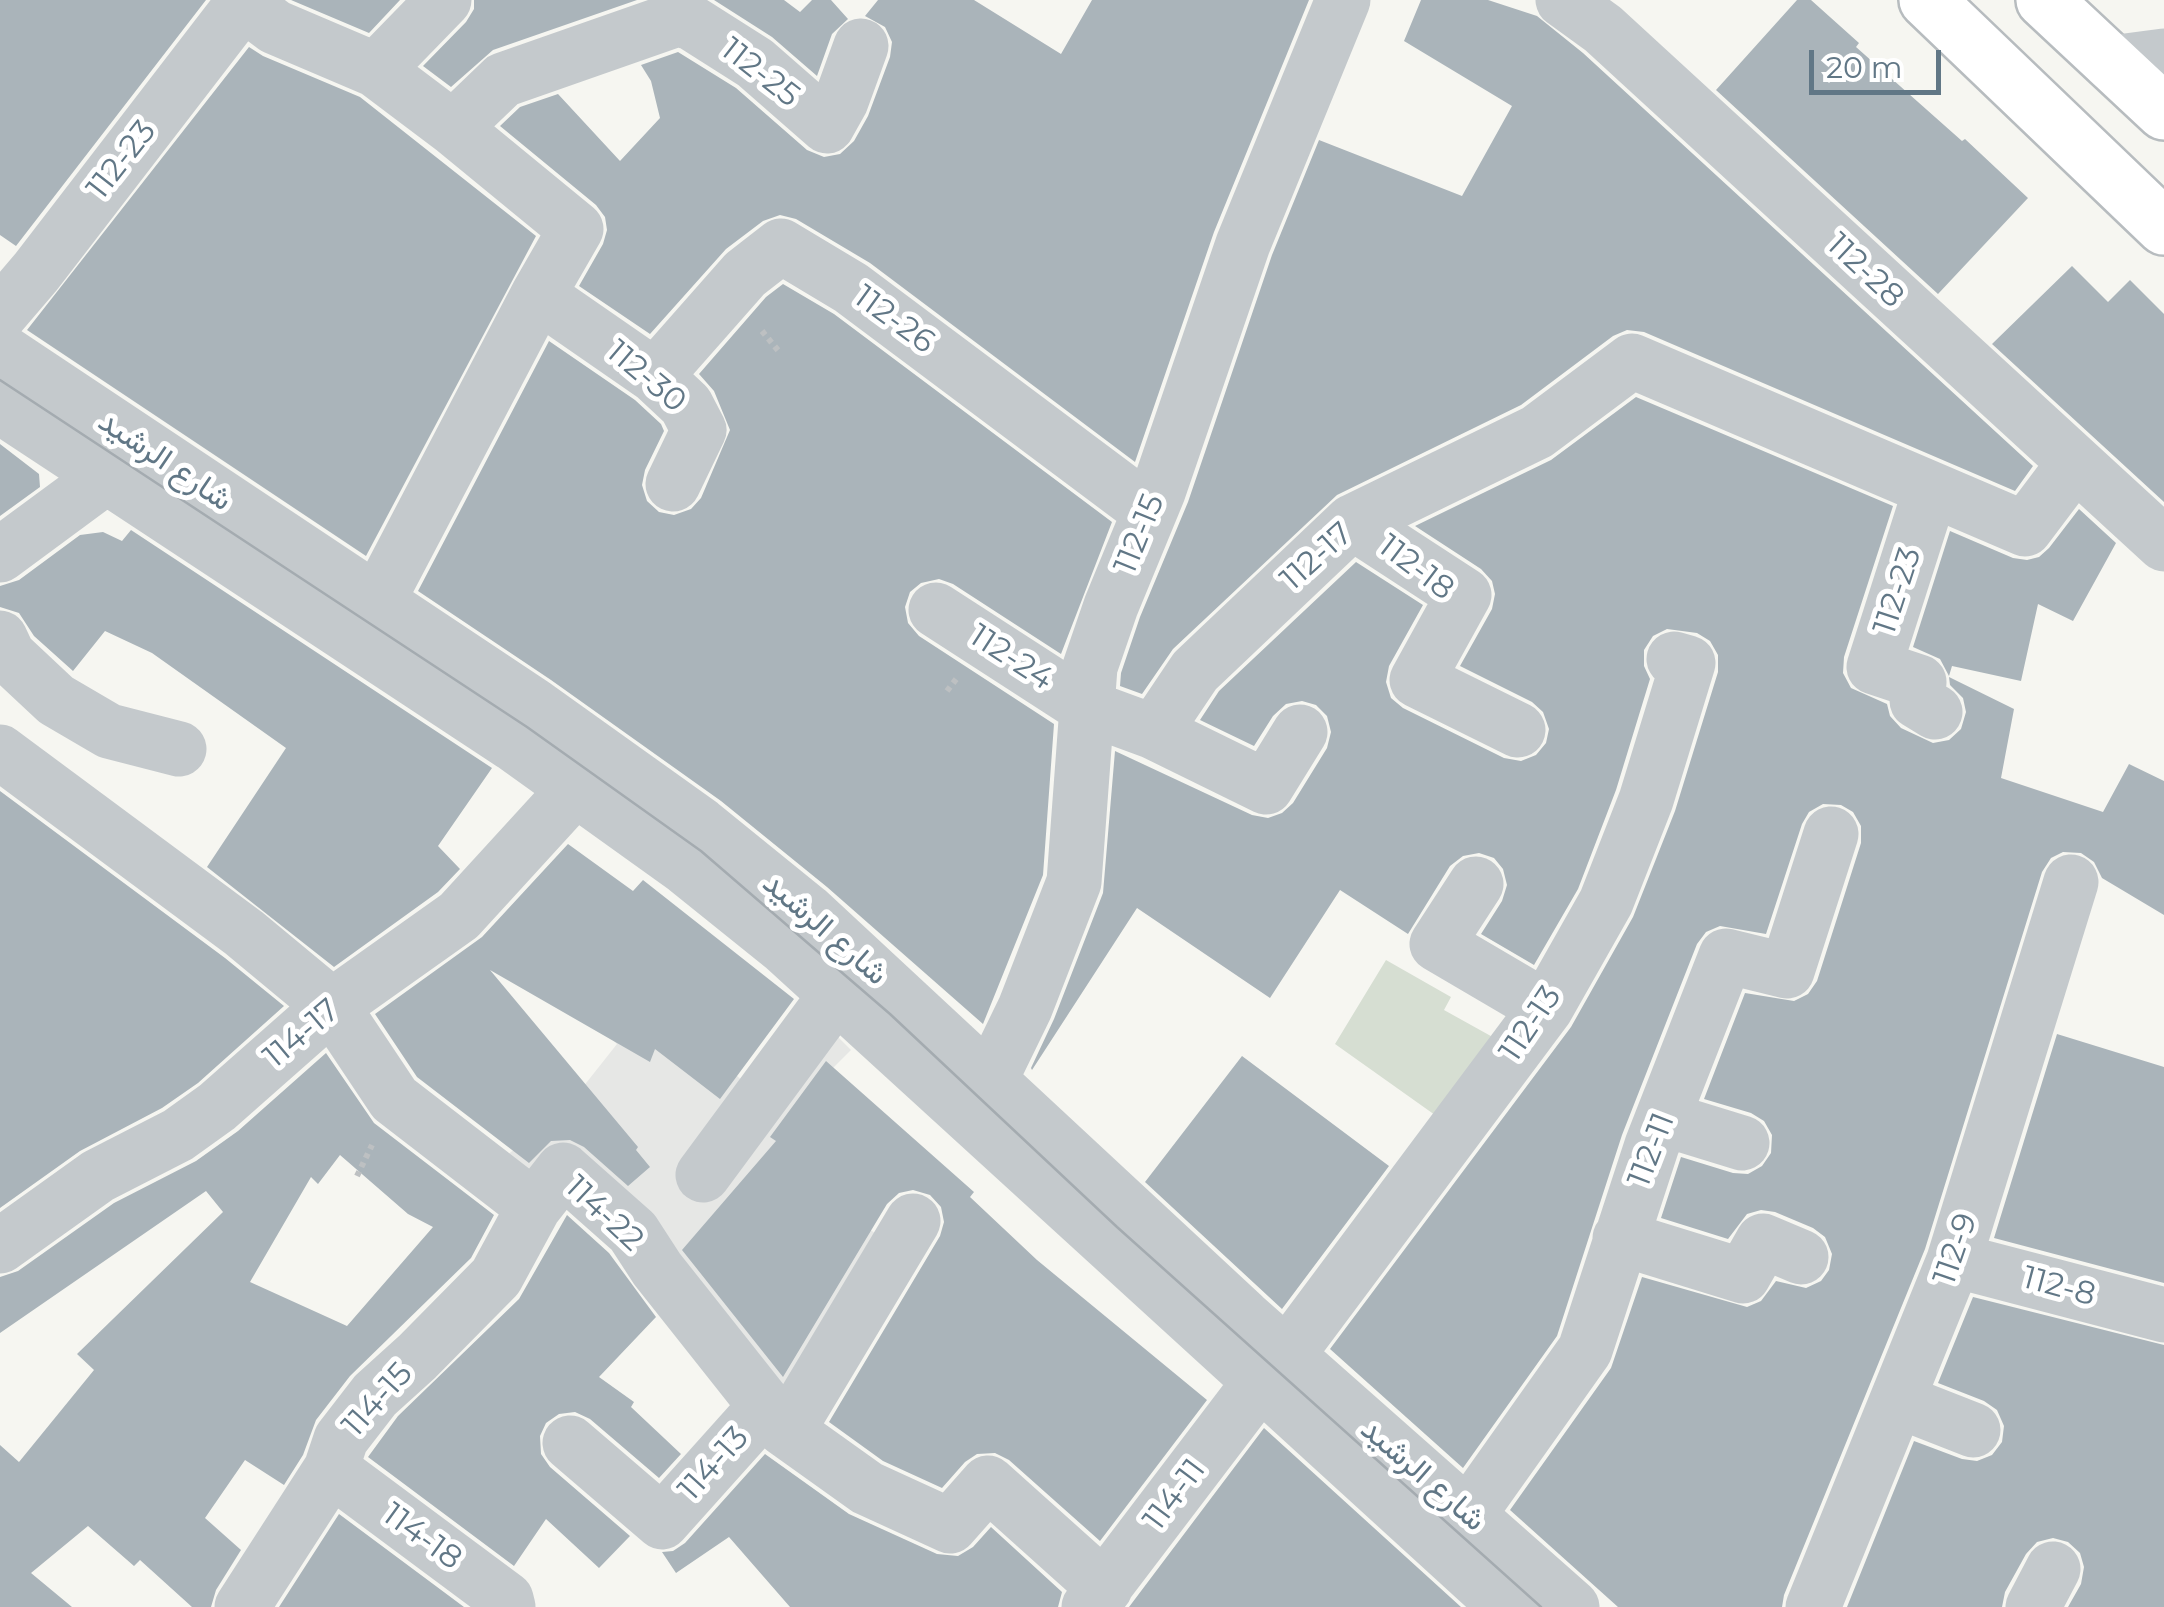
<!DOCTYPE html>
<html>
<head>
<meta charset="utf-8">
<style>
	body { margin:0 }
	#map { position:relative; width:2164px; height:1607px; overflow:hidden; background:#f6f6f1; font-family:Montserrat,sans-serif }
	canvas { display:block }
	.scale { position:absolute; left:1809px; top:50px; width:132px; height:45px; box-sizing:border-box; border:5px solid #617786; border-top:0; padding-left:12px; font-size:30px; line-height:35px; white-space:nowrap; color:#617786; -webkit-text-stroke:8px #fff; paint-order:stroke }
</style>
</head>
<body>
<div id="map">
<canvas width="2164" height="1607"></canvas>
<div class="scale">20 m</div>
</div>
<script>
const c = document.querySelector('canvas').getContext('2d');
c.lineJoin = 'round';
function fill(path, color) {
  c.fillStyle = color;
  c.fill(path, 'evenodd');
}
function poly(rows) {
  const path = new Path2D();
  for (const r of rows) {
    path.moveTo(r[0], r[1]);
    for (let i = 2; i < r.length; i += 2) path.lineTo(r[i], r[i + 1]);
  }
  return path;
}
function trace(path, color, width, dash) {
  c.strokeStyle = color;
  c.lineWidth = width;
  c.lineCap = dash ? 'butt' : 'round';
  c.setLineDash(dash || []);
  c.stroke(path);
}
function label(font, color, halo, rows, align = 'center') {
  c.font = font + ' Montserrat,Vazirmatn,sans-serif';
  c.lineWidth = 10;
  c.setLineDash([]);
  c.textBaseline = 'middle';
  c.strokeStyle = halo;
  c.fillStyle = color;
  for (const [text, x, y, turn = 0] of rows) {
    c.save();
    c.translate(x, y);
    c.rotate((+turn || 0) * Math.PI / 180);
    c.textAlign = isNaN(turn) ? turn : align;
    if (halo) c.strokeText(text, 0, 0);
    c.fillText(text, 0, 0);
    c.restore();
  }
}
const built = poly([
	[813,1012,851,1050,826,1075,859,1222,892,1245,792,1415,635,1228,530,1192,494,1167,579,1092,617,1044,602,1031,721,1062,744,1082]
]);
const green = poly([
	[1386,960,1451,997,1444,1010,1498,1040,1442,1120,1335,1044]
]);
const building = poly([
	[0,0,206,0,16,246,0,235],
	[291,0,400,0,369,33],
	[474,0,637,0,493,50,451,87,423,66,466,22,474,9],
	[714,0,784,0,800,12,812,0,831,0,848,19,832,34,817,76,772,37],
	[878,0,974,0,1061,54,1092,0,1309,0,1214,232,1135,462,870,263,796,219,780,215,763,221,726,249,650,334,579,286,603,244,607,230,605,217,596,205,500,126,520,107,558,94,620,161,660,118,651,81,641,65,678,52,736,88,807,150,824,157,840,154,854,141,868,116,890,57,892,42,885,27,865,16],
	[1421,0,1488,0,1537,16,1583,53,2033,466,2015,491,1644,332,1627,330,1613,336,1521,405,1337,495,1173,649,1142,694,1120,686,1121,673,1140,617,1188,502,1272,255,1319,140,1462,196,1512,106,1404,41],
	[1797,0,1811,0,1859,43,1856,47,1962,141,1965,139,2028,198,1938,294,1716,90],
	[249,47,263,56,360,97,536,236,366,556,27,330],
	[2072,266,2108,302,2130,280,2164,314,2164,502,1992,344],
	[783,284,834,314,1112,522,1061,654,953,584,939,579,921,583,910,592,905,607,908,623,919,636,1054,724,1043,875,983,1024,827,887,721,801,551,680,418,591,549,341,635,400,661,424,664,431,645,470,642,485,647,501,659,512,674,515,691,509,701,498,730,430,714,391,699,374,766,297],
	[1636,397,1893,506,1844,657,1843,673,1851,688,1887,704,1890,716,1901,728,1933,743,1949,740,1961,729,1966,712,1963,698,1950,685,1949,677,2014,709,2001,778,2103,812,2129,764,2164,781,2164,915,2102,878,2094,862,2081,853,2063,852,2051,858,2042,872,1925,1249,1784,1595,1782,1607,1618,1607,1510,1510,1611,1368,1642,1277,1747,1307,1761,1301,1776,1281,1806,1288,1821,1281,1829,1270,1832,1254,1825,1237,1813,1228,1775,1212,1761,1210,1747,1214,1728,1239,1661,1218,1681,1157,1733,1173,1748,1174,1762,1166,1771,1153,1772,1135,1764,1121,1751,1113,1704,1099,1745,993,1794,1001,1808,994,1817,981,1861,843,1861,826,1853,812,1841,805,1823,804,1809,812,1802,824,1766,934,1720,926,1706,932,1697,944,1622,1135,1557,1336,1463,1468,1330,1349,1571,1027,1633,917,1675,811,1718,672,1718,655,1710,641,1697,633,1667,629,1653,636,1644,650,1644,666,1650,679,1616,790,1578,889,1534,965,1481,934,1502,901,1507,885,1503,869,1494,858,1479,853,1463,856,1450,866,1408,934,1340,890,1270,998,1137,908,1032,1070,1031,1068,1054,1019,1103,893,1115,751,1252,815,1268,818,1282,813,1293,803,1327,748,1331,732,1327,716,1316,705,1302,701,1286,704,1273,716,1254,746,1200,720,1219,691,1356,562,1423,605,1389,666,1386,682,1391,698,1403,708,1504,758,1521,761,1536,755,1546,743,1549,729,1543,712,1532,702,1460,666,1492,609,1495,594,1492,581,1481,569,1415,526,1551,460],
	[0,444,39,474,40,487,0,516],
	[2079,509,2116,543,2073,621,2038,604,2021,681,1952,666,1949,676,1940,659,1913,647,1950,531,2013,558,2027,560,2039,557,2049,548],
	[131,530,492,768,438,846,460,869,438,892,334,967,207,867,286,748,152,653,105,631,73,671,34,636,19,613,0,607,0,586,19,580,80,535,103,532,122,541],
	[0,791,225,958,284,1006,198,1083,162,1108,80,1151,0,1208],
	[568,844,633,891,643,880,794,999,720,1099,655,1049,650,1062,490,970,638,1147,636,1150,650,1167,628,1186,584,1147,570,1140,551,1141,529,1163,417,1077,375,1014,482,937],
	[2057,1034,2164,1067,2164,1283,1994,1238],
	[326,1053,374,1123,494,1215,471,1258,350,1376,316,1420,303,1455,284,1485,245,1460,205,1518,241,1550,216,1590,211,1607,192,1607,140,1560,134,1566,88,1526,31,1573,72,1607,0,1607,0,1445,19,1462,94,1370,77,1354,223,1212,206,1191,0,1333,0,1277,18,1271,114,1203,196,1161,238,1131],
	[340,1155,408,1214,433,1227,347,1326,250,1282,311,1177,318,1184],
	[1242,1056,1389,1166,1282,1309,1145,1182],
	[826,1061,974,1192,970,1197,1037,1260,1207,1400,1100,1541,1009,1460,995,1453,977,1454,965,1462,942,1488,883,1461,829,1422,940,1236,944,1222,941,1207,930,1195,913,1190,899,1193,887,1204,783,1377,682,1250,776,1141,770,1137],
	[567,1215,609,1253,656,1317,599,1377,634,1402,631,1407,681,1454,659,1478,590,1419,575,1412,559,1414,546,1423,540,1436,541,1454,550,1467,630,1536,599,1568,546,1519,514,1566,368,1457,398,1416,519,1299],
	[1973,1297,2164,1345,2164,1607,2068,1607,2081,1584,2084,1567,2080,1553,2068,1542,2053,1538,2037,1542,2026,1554,2005,1592,2002,1607,1847,1607,1914,1441,1962,1459,1977,1461,1992,1455,2002,1442,2004,1426,1997,1410,1984,1401,1938,1383],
	[1264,1428,1461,1607,1129,1607],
	[765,1454,849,1514,937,1554,958,1556,973,1547,991,1527,1062,1592,1058,1607,790,1607,729,1537,676,1573,662,1552,673,1551,685,1543],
	[339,1514,464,1607,279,1607]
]);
const path = poly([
	[762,331,781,354],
	[947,691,957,678],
	[357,1176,372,1145]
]);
const minor = poly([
	[239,0,275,27,376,70,453,128,576,229,538,295,377,602],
	[1563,0,1603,29,2164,544],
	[2111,63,2164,56],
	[376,70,444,0],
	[453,128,503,80,677,19,692,23,755,63,827,126,841,101,861,46],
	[538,295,655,376,686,405,699,430,673,484],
	[0,314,36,272,243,3],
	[0,350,533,705,701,825,807,911,1244,1317,1572,1607],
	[655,376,745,274,781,246,851,288,1149,511],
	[0,406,513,744,686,868,783,946,1507,1607],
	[1931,489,1874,667,1919,682,1917,701,1935,712],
	[1352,522,1464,595,1417,680,1518,730],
	[0,555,107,476],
	[936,610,1086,707,1154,732,1195,671,1352,522,1537,432,1632,361,2025,529,2074,464],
	[0,638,8,655,56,700,109,731,179,749],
	[1154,732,1266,787,1300,732],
	[0,752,244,933,332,1006,394,1099,534,1207,563,1170,633,1232,657,1269,783,1428,867,1488,950,1526,988,1483,1105,1588],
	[1476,884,1437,944,1546,1008],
	[990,1080,1025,1008,1074,882,1090,667,1111,606,1158,492,1243,244,1343,0],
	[1664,1119,1742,1143],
	[703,1175,836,995],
	[1620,1238,1743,1276,1763,1241,1801,1257],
	[0,1246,98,1176,178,1135,217,1107,328,1009,459,916,577,787],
	[1954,1260,2164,1315],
	[1287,1355,1546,1008,1606,902,1646,800,1688,663,1674,659],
	[1899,1401,1973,1430],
	[783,1428,795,1418,913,1221],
	[570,1443,662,1522,766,1406],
	[331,1469,506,1599,508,1607],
	[1468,1515,1585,1350,1652,1145,1726,956,1787,971,1831,834],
	[242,1607,331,1469,341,1439,375,1395,417,1357,496,1277,534,1207],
	[1089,1607,1260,1382],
	[1813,1607,1954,1260,2071,882],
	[2033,1607,2053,1569]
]);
const major = poly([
	[1927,0,2164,227],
	[2044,0,2164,112]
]);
const tram = poly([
	[0,380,527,727,701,851,890,1014,1117,1227,1541,1607]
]);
const streetNames = [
	["112-25",760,73,38],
	["112-23",122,160,-52],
	["112-28",1865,271,43],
	["112-26",894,320,36],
	["112-30",646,377,40],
	["شارع الرشيد",165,461,34],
	["112-15",1140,534,-68],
	["112-17",1317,557,-42],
	["112-18",1416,568,37],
	["112-23",1898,591,-72],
	["112-24",1011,658,33],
	["شارع الرشيد",825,929,41],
	["112-13",1531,1024,-56],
	["114-17",302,1034,-40],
	["112-11",1652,1150,-69],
	["114-22",604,1214,43],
	["112-9",1956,1249,-71],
	["112-8",2059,1287,15],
	["114-15",378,1400,-48],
	["114-13",714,1464,-48],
	["شارع الرشيد",1423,1475,41],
	["114-11",1175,1495,-53],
	["114-18",422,1537,36]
];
fill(built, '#e6e7e5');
fill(green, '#d6ded2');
fill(building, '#aab4ba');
trace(major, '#b7bcbf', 60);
trace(path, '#bdc0c2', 6, [5, 5]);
trace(minor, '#c4c9cc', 55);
trace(major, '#fff', 55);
trace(tram, '#a4abb0', 2.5);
label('32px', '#617786', '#fff', streetNames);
</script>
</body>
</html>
